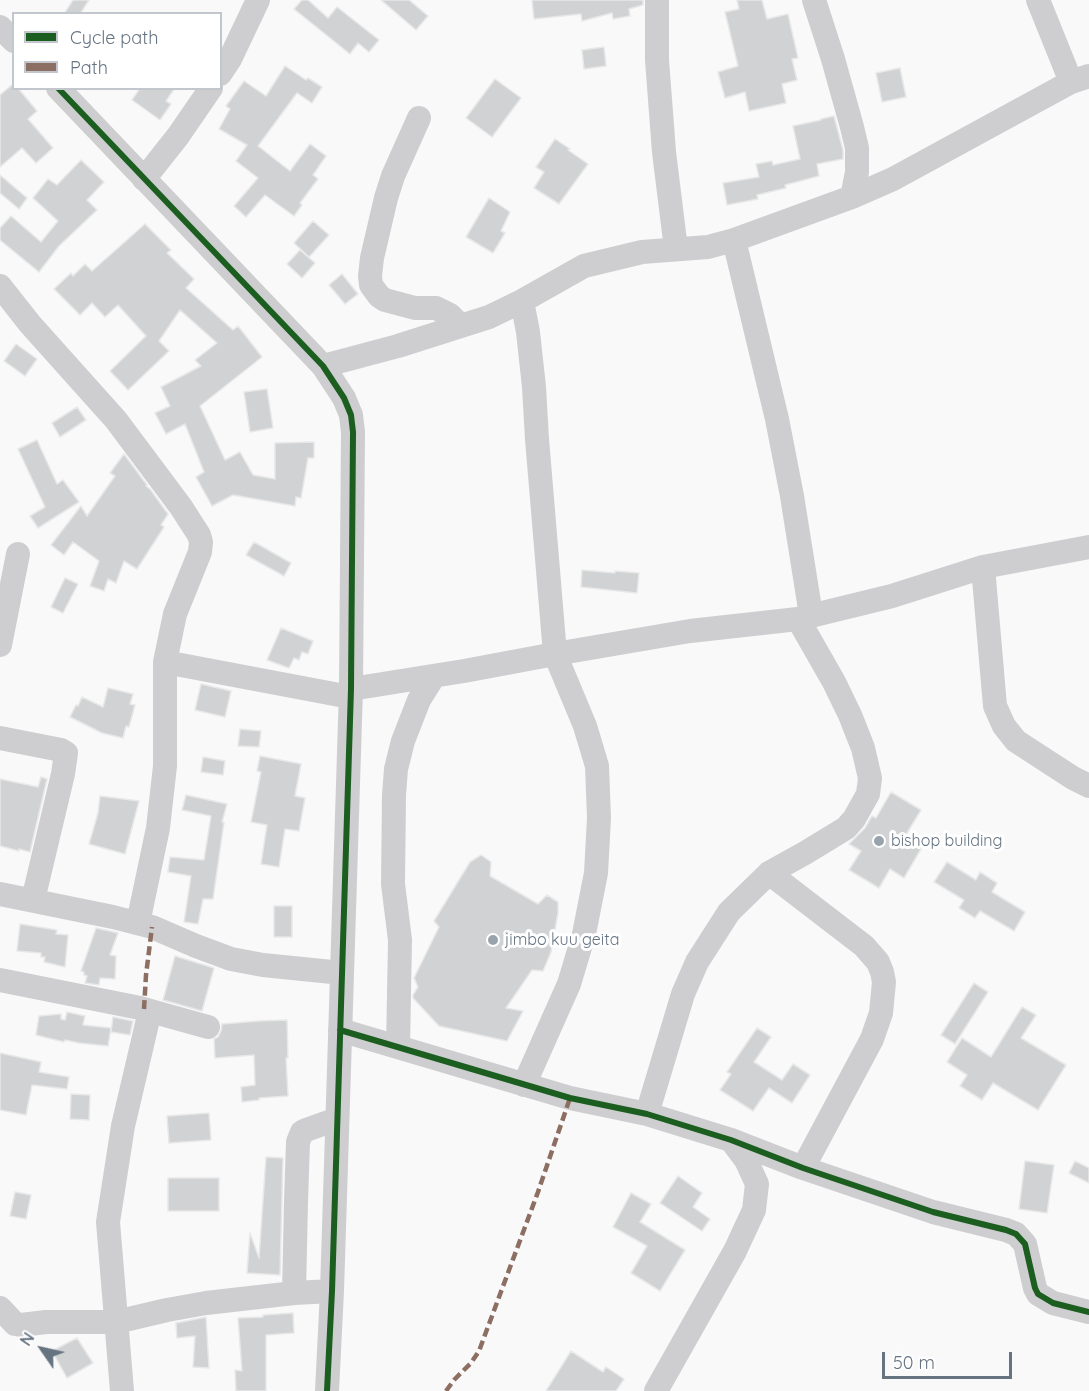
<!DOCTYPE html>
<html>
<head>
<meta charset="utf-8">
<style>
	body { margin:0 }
	#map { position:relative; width:1089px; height:1391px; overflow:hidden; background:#f9f9f9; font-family:Quicksand,sans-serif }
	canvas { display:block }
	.legend { position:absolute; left:12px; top:12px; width:210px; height:78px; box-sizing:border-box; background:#fff; border:2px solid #c2c7cd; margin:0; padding:8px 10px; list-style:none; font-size:18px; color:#667482 }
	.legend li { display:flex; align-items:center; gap:12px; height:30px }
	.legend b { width:30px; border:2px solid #c2c7cd }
	.north { position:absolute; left:12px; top:1319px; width:60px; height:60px; -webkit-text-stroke:4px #fff; paint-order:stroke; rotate:304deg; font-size:16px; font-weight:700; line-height:24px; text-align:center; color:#667482 }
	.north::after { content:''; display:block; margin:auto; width:21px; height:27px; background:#667482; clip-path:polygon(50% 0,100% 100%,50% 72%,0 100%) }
	.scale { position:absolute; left:882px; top:1352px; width:130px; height:27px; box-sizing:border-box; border:3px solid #667482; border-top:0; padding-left:8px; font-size:18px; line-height:21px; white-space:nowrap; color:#667482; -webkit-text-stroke:4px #fff; paint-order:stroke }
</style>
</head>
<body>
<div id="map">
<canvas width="1089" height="1391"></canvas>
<ul class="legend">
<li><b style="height:8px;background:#1b5e20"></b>Cycle path</li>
<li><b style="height:8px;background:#8d6e63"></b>Path</li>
</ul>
<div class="north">N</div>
<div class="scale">50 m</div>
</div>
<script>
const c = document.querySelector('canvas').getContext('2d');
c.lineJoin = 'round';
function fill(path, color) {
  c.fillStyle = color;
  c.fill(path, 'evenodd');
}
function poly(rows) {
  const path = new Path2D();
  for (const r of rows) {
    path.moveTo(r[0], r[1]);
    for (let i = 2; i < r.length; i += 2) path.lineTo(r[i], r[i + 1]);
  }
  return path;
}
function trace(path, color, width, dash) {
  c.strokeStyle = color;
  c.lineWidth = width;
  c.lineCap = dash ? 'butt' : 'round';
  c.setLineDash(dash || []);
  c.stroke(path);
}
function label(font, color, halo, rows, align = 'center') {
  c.font = font + ' Quicksand,sans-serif';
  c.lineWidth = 6;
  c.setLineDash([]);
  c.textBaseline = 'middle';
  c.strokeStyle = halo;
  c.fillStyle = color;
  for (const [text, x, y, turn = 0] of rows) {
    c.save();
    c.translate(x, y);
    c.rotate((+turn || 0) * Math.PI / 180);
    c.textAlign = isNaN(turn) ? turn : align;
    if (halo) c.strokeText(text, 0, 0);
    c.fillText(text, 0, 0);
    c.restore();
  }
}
const building = poly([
	[73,0,89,0,80,14,64,14,73,0],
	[302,0,308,0,328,18,337,7,379,40,369,52,358,43,350,54,294,9,302,0],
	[381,0,409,0,428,16,416,30,381,0],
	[532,0,643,0,643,5,629,9,630,16,613,19,612,13,582,21,581,14,534,19,532,0],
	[737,0,762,0,767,19,788,14,798,58,792,59,797,80,782,84,786,103,749,111,745,92,725,98,718,72,738,66,725,12,739,9,737,0],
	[604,47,606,66,584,69,582,50,604,47],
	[285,66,306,80,308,78,322,87,312,103,297,93,258,146,290,171,310,144,326,156,313,175,318,179,300,203,302,205,294,216,265,195,246,217,234,206,258,178,236,161,247,145,219,129,230,109,226,106,244,81,266,96,285,66],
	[900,68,906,97,882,102,876,73,900,68],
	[495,79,521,98,492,137,466,118,495,79],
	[13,84,14,88,18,88,37,111,28,119,53,148,36,163,22,148,0,167,0,95,13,84],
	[140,88,175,88,166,101,171,104,160,120,132,100,140,88],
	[834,116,843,150,843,159,817,164,819,176,785,185,786,188,757,195,758,199,727,205,723,183,759,177,756,164,772,161,773,165,800,159,793,126,821,120,821,119,834,116],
	[555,139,570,149,568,150,588,164,559,204,534,188,544,172,536,167,555,139],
	[81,160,104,182,87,200,97,210,59,246,39,272,0,240,0,228,11,216,41,242,58,221,33,198,48,179,57,185,81,160],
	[0,175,27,198,19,209,0,193,0,175],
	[489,198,510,212,501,231,505,233,493,253,466,237,489,198],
	[313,221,329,235,309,257,294,243,313,221],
	[145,224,171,250,167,253,194,279,186,288,233,330,238,326,262,357,200,406,225,460,240,452,253,475,275,479,275,443,314,442,314,458,308,458,301,498,296,497,295,506,233,495,212,506,196,477,204,472,185,424,166,434,155,413,170,406,161,387,201,366,195,360,217,343,180,310,159,341,169,351,128,390,110,371,146,336,118,305,105,317,92,303,80,315,54,289,71,273,73,276,85,264,92,271,145,224],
	[300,250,315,263,302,278,287,264,300,250],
	[342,274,358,294,345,304,329,285,342,274],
	[16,344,37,359,25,376,4,361,16,344],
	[267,389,273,428,250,432,244,392,267,389],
	[77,407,86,420,60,437,52,423,77,407],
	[37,440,57,484,63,480,79,502,38,528,30,516,45,507,18,449,37,440],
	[124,454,147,485,146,486,150,489,168,514,161,525,164,527,137,569,124,561,116,583,108,579,104,591,90,586,99,561,73,542,64,555,51,545,81,506,87,516,115,476,110,473,124,454],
	[254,542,291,563,284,576,246,555,254,542],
	[582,570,615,573,615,571,639,573,637,593,581,587,582,570],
	[65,578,78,584,63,613,51,607,65,578],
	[281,628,313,641,308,654,302,652,299,660,294,658,289,668,267,660,281,628],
	[201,684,231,691,225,717,195,710,201,684],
	[108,688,133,694,130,704,135,705,129,727,126,726,123,738,102,733,70,717,76,705,78,706,82,697,103,707,108,688],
	[240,729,261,731,259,747,238,746,240,729],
	[260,756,301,764,295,796,305,798,299,831,285,829,279,867,261,864,267,825,251,822,261,772,257,771,260,756],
	[203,757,225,761,223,775,201,772,203,757],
	[41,777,47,779,30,852,19,849,19,851,0,846,0,779,38,787,41,777],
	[891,792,921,810,904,838,921,849,904,878,890,869,879,888,849,870,861,851,849,844,865,828,872,816,876,818,891,792],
	[186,795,227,804,222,822,224,822,213,899,203,899,198,924,184,922,191,876,168,872,170,857,204,860,211,816,182,810,186,795],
	[100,796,139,801,125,854,89,844,98,813,100,796],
	[481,855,491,862,490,876,538,904,547,895,558,902,558,913,551,952,543,971,532,970,506,1008,523,1011,507,1041,439,1026,413,998,413,995,418,987,414,978,439,927,434,921,470,862,481,855],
	[947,862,976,880,980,872,997,883,992,892,1025,912,1014,931,980,911,975,918,959,908,964,900,934,882,947,862],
	[274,906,292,906,292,937,274,937,274,906],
	[20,924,57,930,56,934,68,935,65,967,44,962,45,957,41,957,41,953,17,951,20,924],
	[96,928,118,933,110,955,116,956,115,979,100,978,99,985,85,983,87,976,84,975,84,972,81,971,96,928],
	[175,956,214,968,202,1011,163,1000,175,956],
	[974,983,988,992,955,1044,941,1035,974,983],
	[1022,1007,1036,1015,1021,1038,1066,1065,1038,1110,993,1083,982,1100,960,1086,967,1075,947,1062,962,1038,991,1057,1022,1007],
	[67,1012,85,1016,83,1025,111,1028,108,1046,79,1043,65,1040,64,1042,36,1035,39,1016,61,1014,61,1019,65,1020,67,1012],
	[113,1017,133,1021,130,1035,111,1032,113,1017],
	[287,1020,288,1058,286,1058,288,1096,259,1098,259,1100,242,1102,241,1087,255,1085,254,1055,215,1058,214,1039,218,1037,221,1031,222,1024,259,1021,287,1020],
	[757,1028,771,1037,754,1062,782,1080,793,1064,810,1075,792,1103,769,1088,753,1111,720,1090,731,1074,727,1072,757,1028],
	[0,1053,41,1062,39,1072,69,1077,67,1089,32,1085,26,1115,0,1110,0,1053],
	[71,1094,90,1095,89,1120,70,1119,71,1094],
	[209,1113,211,1140,169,1143,167,1116,209,1113],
	[266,1157,283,1158,280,1275,247,1273,250,1233,259,1258,266,1157],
	[1025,1161,1054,1165,1047,1213,1019,1209,1025,1161],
	[1075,1161,1089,1168,1089,1183,1069,1173,1075,1161],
	[678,1176,702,1193,693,1207,710,1219,702,1231,660,1203,678,1176],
	[168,1178,219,1178,219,1211,168,1211,168,1178],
	[15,1192,31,1195,26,1219,10,1216,15,1192],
	[631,1193,651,1204,640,1222,685,1250,660,1291,631,1273,647,1246,613,1227,631,1193],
	[293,1313,294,1333,266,1335,266,1391,236,1391,235,1370,242,1371,238,1318,263,1317,263,1315,293,1313],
	[206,1317,209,1368,193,1367,195,1336,177,1338,176,1323,206,1317],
	[77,1338,93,1363,67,1378,52,1351,77,1338],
	[571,1351,603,1372,606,1367,624,1379,616,1391,546,1391,571,1351]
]);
const minor = poly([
	[657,0,657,60,664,152,676,249],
	[814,0,833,59,852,127,857,148,857,172,852,197],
	[1038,0,1071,82],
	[0,27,14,41],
	[220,74,230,59,258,0],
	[58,88,323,366,344,398,351,415,353,432,351,689,332,1291,327,1391],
	[419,118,393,176,386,198,372,258,370,276,371,285,379,296,385,300,415,308,436,308,450,315,461,326],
	[144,179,178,136,211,88],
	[734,240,777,419,792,496,811,615],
	[0,286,30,324,116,420,181,507,199,535,201,542,200,552,175,614,165,662,165,766,158,828,138,923],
	[522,301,528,332,534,387,537,439,555,654,585,726,597,766,599,818,596,873,584,934,569,984,524,1085],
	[323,366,398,346,489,317,522,301,584,266,642,252,708,247,734,240,852,197,893,179,1071,82,1089,76],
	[983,567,995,706,1004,726,1016,741,1073,778,1089,786],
	[0,645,18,554],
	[165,662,350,697],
	[351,689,464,671,555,654,690,631,798,619,892,596,983,567,1089,547],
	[0,738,61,750,66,753,63,774,33,900],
	[769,873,864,946,878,962,882,972,884,982,881,1013,872,1039,803,1168],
	[0,894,113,917,152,927,196,946,231,959,263,965,342,973],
	[0,980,140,1008,208,1027],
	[340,1030,570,1098,647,1114,731,1140,803,1168,933,1212,1006,1230,1016,1234,1025,1244,1035,1288,1038,1294,1053,1303,1089,1312],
	[398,1047,400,940,393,884,394,795,396,769,403,741,419,700,434,676],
	[647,1114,683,994,697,962,729,912,769,873,805,853,846,828,854,819,868,794,870,778,863,748,850,715,834,682,798,619],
	[294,1293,296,1202,298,1142,302,1132,306,1130,337,1119],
	[0,1308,15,1324,21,1325,46,1322,116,1322,167,1310,206,1303,294,1293,332,1291],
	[122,1391,108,1222,123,1126,150,1011],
	[656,1391,735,1251,754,1210,757,1184,746,1160,731,1140]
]);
const quiet = poly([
	[144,1009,146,975,152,927],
	[446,1391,454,1380,471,1363,479,1351,538,1192,570,1098]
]);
const cycleway = poly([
	[58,88,323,366,344,398,351,415,353,432,351,689,332,1291,327,1391],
	[340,1030,570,1098,647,1114,731,1140,803,1168,933,1212,1006,1230,1016,1234,1025,1244,1035,1288,1038,1294,1053,1303,1089,1312]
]);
const markers = [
	[879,841,6,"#99a3ac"],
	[493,940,6,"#99a3ac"]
];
const poiNames = [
	["bishop building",891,841],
	["jimbo kuu geita",505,940]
];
fill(building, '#d0d2d3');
trace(building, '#e8e8e8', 1.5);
trace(minor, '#ceced0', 24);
trace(quiet, '#8d6e63', 4.5, [9, 4.5]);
trace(cycleway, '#1b5e20', 6);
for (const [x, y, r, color] of markers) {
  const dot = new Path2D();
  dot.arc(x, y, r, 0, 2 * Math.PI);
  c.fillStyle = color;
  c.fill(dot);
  trace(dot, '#fff', 2);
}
label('16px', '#667482', '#fff', poiNames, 'left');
</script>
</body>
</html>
